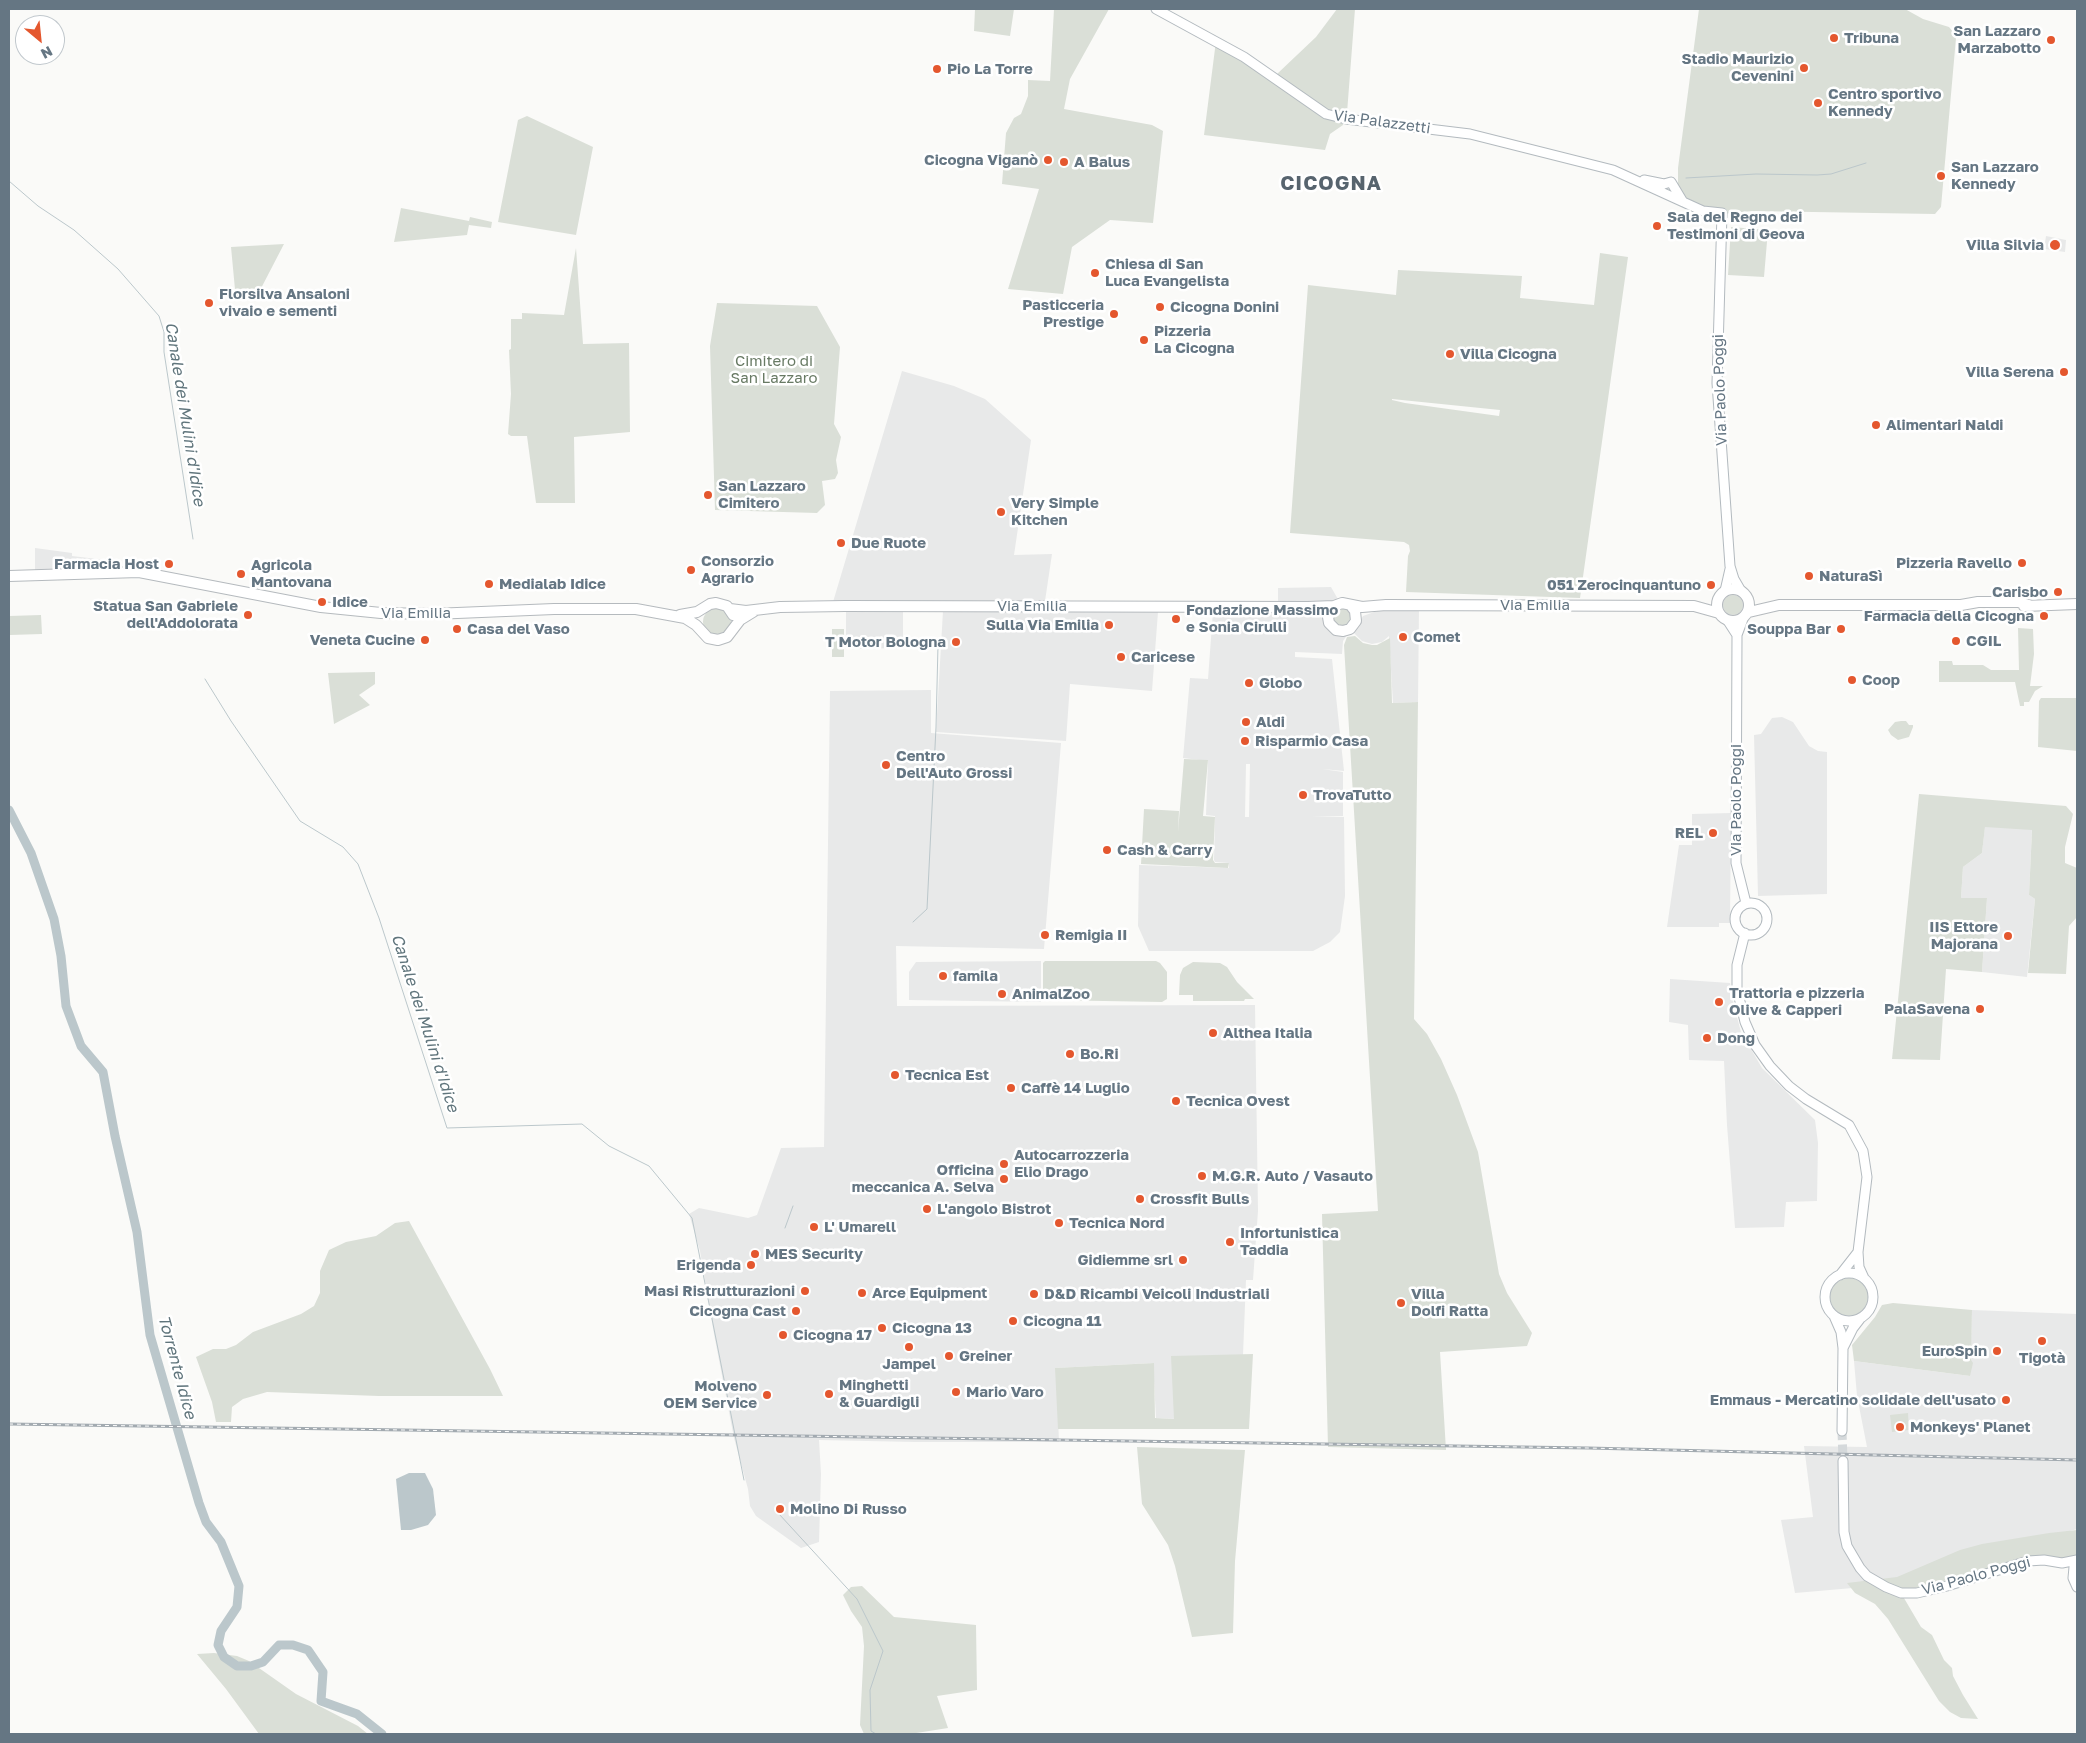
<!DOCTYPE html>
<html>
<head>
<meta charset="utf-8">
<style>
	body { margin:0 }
	#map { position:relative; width:2086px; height:1743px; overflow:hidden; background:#fafaf8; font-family:"Golos Text",sans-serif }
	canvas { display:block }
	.frame { position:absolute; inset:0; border:10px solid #657683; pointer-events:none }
	.north { position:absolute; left:15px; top:15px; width:50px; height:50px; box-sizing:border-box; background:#fff; border:1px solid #c1c8cd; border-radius:50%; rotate:152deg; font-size:14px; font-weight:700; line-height:20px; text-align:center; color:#657683 }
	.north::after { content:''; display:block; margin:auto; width:18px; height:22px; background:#e4572e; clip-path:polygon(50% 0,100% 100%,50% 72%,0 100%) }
</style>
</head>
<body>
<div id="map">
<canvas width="2086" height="1743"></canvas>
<div class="frame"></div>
<div class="north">N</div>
</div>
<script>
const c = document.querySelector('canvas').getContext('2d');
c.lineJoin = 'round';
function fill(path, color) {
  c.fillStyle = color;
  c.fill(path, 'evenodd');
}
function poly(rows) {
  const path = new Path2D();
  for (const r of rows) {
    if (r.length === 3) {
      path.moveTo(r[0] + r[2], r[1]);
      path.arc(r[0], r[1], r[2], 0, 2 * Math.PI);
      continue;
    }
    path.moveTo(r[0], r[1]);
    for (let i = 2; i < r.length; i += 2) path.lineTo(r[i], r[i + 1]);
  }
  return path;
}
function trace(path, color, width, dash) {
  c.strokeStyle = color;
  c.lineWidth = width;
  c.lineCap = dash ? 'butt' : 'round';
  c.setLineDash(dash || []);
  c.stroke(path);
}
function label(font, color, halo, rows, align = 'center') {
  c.font = font + ' "Golos Text",sans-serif';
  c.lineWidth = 5;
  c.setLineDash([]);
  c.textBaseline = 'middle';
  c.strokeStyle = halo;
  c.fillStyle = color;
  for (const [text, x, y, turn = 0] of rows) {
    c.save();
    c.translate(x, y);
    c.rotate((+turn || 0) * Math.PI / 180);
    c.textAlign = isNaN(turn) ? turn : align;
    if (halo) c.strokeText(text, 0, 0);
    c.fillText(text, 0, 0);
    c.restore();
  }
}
const built = poly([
	[2046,236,2066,240,2065,252,2044,249],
	[902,371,954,386,985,399,1031,440,1014,555,1052,554,1045,601,833,602],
	[35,548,72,553,72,556,122,562,122,566,35,570],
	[1331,587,1339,601,1360,621,1363,616,1380,610,1419,609,1418,702,1393,703,1389,636,1382,642,1372,644,1362,641,1353,632,1347,635,1343,641,1342,654,1295,652,1295,657,1332,659,1344,771,1322,769,1343,772,1343,816,1312,817,1344,817,1345,896,1340,932,1330,942,1313,951,1149,951,1138,926,1139,865,1229,868,1229,863,1215,862,1214,860,1215,816,1206,815,1208,761,1183,758,1190,678,1208,679,1213,611,1278,611,1278,588],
	[1246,764,1250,764,1249,817,1245,817],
	[943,611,1158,612,1152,691,1070,684,1066,741,936,732],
	[846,612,903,612,903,648,846,649],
	[931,690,931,733,1061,743,1044,949,896,946,897,1006,1255,1005,1258,1211,1253,1280,1246,1280,1243,1355,1175,1419,1156,1418,1153,1363,1056,1368,1059,1442,915,1442,819,1440,821,1474,819,1542,801,1548,756,1516,750,1506,748,1489,734,1438,714,1334,700,1251,689,1214,699,1208,748,1218,757,1215,781,1148,824,1147,830,691],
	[1782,717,1793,722,1809,746,1818,751,1827,752,1827,894,1758,896,1754,735,1761,734,1772,718],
	[1731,813,1730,923,1719,923,1719,927,1667,927,1679,845,1692,845,1692,814],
	[1985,826,2032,829,2029,895,2035,899,2027,977,1982,972,1987,898,1961,898,1963,867,1982,853],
	[1041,961,1041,1002,909,1000,909,972,916,962],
	[1670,979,1730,983,1734,1006,1741,1032,1762,1068,1815,1120,1818,1143,1817,1201,1786,1202,1784,1227,1735,1228,1727,1125,1724,1061,1689,1060,1688,1025,1669,1022],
	[1972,1310,2077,1314,2077,1529,1876,1586,1795,1593,1781,1520,1813,1517,1804,1446,1867,1447,1857,1396,1854,1361,1970,1376]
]);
const green = poly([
	[975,9,1014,9,1010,36,974,31],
	[1054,9,1109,9,1070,79,1064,109,1152,125,1163,131,1153,223,1110,220,1072,247,1063,294,1008,289,1039,189,1002,184,1006,133,1014,118,1021,114,1028,96,1028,80,1050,81],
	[1337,9,1355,9,1347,113,1343,125,1330,134,1325,150,1204,135,1216,41,1246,54,1277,74,1316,37],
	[1699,9,1905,9,1923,19,1949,27,1954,33,1956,38,1941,207,1935,214,1752,211,1722,214,1684,199,1678,189,1678,168],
	[527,116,593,147,576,235,498,222,518,120],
	[401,208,469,221,470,217,492,222,491,228,469,225,467,235,394,242],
	[1731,227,1768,230,1764,277,1728,275],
	[284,244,256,298,236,300,231,247],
	[576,248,583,344,629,343,630,432,574,437,575,503,536,503,527,436,511,436,508,434,511,394,509,350,511,349,511,319,522,319,522,313,564,315],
	[1600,253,1628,257,1580,598,1406,592,1408,556,1410,551,1409,545,1404,542,1290,533,1308,285,1396,295,1398,270,1522,276,1520,298,1594,305],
	[1392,399,1500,410,1499,416,1405,403,1392,400],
	[717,303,817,306,840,347,834,424,841,437,836,460,838,473,835,479,822,481,825,505,817,513,715,510,710,346],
	[1733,605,10],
	[1340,608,1348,609,1352,616,1350,624,1342,627,1334,624,1332,616],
	[717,622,14],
	[41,615,42,634,10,635,9,616],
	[2018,628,2033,629,2034,654,2030,686,2043,686,2035,691,2029,702,2024,702,2024,706,2020,706,2015,682,1939,682,1939,661,1952,661,1953,665,1983,665,1991,670,2019,670],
	[832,629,844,629,844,657,832,657],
	[1355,636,1363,643,1372,645,1377,645,1390,638,1392,703,1418,702,1414,1019,1427,1034,1441,1059,1457,1095,1478,1152,1499,1274,1507,1293,1532,1333,1527,1346,1440,1352,1446,1450,1328,1447,1322,1214,1378,1211,1344,645,1347,637],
	[375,672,375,684,359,695,370,705,334,724,328,673],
	[2041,698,2077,698,2077,751,2038,747,2039,701],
	[1901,721,1906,721,1909,725,1913,725,1913,727,1909,737,1898,740,1891,735,1888,730,1895,722],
	[1184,759,1208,760,1203,816,1215,817,1213,860,1215,863,1229,863,1228,868,1141,864,1144,809,1179,811,1178,832],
	[1919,794,2066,806,2073,814,2065,847,2065,863,2077,868,2077,917,2069,926,2066,974,2028,973,2035,899,2029,895,2032,830,1985,827,1982,853,1963,867,1961,898,1987,898,1982,972,1946,969,1940,1060,1892,1059],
	[1045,961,1156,961,1160,963,1167,972,1167,999,1162,1002,1046,1000,1043,998,1043,963],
	[1193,962,1220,963,1227,967,1237,982,1254,999,1245,999,1244,1001,1193,1001,1193,995,1179,995,1180,975,1183,968],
	[409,1221,490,1369,503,1396,379,1396,267,1392,243,1399,232,1407,231,1422,216,1422,212,1402,196,1357,213,1349,226,1349,236,1345,253,1332,301,1314,314,1306,320,1293,320,1271,329,1250,346,1242,376,1236,395,1223],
	[1849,1297,19],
	[1893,1303,1972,1310,1971,1360,1973,1363,1970,1376,1854,1361,1852,1345,1875,1317,1882,1305],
	[1253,1354,1249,1429,1058,1429,1055,1368,1154,1363,1155,1418,1174,1419,1171,1356],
	[1908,1413,1909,1430,1892,1432,1890,1415],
	[1137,1447,1245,1450,1235,1561,1233,1633,1192,1637,1175,1566,1168,1545,1142,1504],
	[2077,1530,2077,1560,2044,1560,1901,1593,1921,1627,1932,1635,1944,1660,1952,1668,1953,1676,1963,1695,1978,1719,1961,1718,1950,1712,1939,1701,1888,1619,1875,1604,1855,1593,1847,1583,1897,1577,1960,1550,1982,1544,2049,1533],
	[862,1586,894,1617,976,1625,977,1690,937,1696,948,1728,910,1734,864,1734,860,1725,864,1646,862,1627,851,1611,843,1595,851,1587],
	[214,1653,237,1656,249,1661,296,1694,358,1726,368,1734,259,1734,226,1689,197,1654]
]);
const water = poly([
	[409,1473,425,1473,433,1489,436,1515,428,1525,411,1530,401,1530,396,1479]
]);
const stream = poly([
	[1686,178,1756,174,1817,175,1831,174,1866,163],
	[9,181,38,206,74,230,118,269,159,316,164,332,164,352,193,539],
	[205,679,231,721,300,821,343,847,358,864,379,918,447,1128,582,1124,609,1146,649,1166,692,1218,744,1480],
	[913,922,927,909,936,727,938,645,936,643],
	[785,1228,793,1206],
	[779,1514,857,1599,883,1651,870,1690,871,1731,876,1734]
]);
const river = poly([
	[9,810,31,853,54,919,61,956,66,1006,81,1046,103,1072,115,1136,137,1232,150,1335,199,1503,206,1522,221,1542,239,1586,237,1607,221,1631,218,1645,224,1657,237,1666,251,1666,263,1662,279,1645,293,1645,308,1650,323,1672,321,1701,357,1714,382,1734]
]);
const secondaryTunnel = poly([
	[1842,1431,1843,1461]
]);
const secondary = poly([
	[1156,9,1244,57,1326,114,1346,119,1470,134,1613,170,1703,211,1722,213,1717,383,1730,566,1734,579,1741,591],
	[1644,180,1664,184,1671,182,1683,202],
	[1725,591,1730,569],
	[1743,619,1737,635,1736,863,1746,903],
	[1728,621,1737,635],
	[1751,919,16],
	[1745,933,1737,965,1737,989,1745,1022,1755,1045,1770,1066,1789,1086,1806,1099,1849,1125,1863,1151,1867,1177,1858,1252,1859,1267,1864,1278],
	[1849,1297,24],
	[1840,1275,1858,1252],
	[1834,1316,1841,1332,1843,1348,1842,1431],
	[1843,1348,1853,1328,1860,1319],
	[1843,1461,1844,1532,1847,1546,1860,1568,1867,1576,1886,1587,1901,1593,1917,1593,1947,1586,2028,1561,2044,1560,2062,1563,2077,1560],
	[2077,1562,2074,1567,2073,1578,2077,1587]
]);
const primary = poly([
	[9,576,139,572,321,607,381,613,433,614,554,609,636,609,685,618,696,625,708,638,718,640,727,637,740,620,753,612],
	[1733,605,16],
	[1334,606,1328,617,1329,623,1336,630,1343,631,1350,629,1356,621,1355,611,1351,606],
	[2024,606,2077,604],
	[730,609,746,611,780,607,845,606,1308,607,1334,606,1342,603,1362,607,1386,605,1694,606,1719,613],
	[1749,612,1779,605,1961,605,1978,602,2018,602,2029,605],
	[680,615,697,612,710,604,716,603,727,606,733,615]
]);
const rail = poly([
	[9,1424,1588,1448,2077,1460]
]);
const markers = [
	[1834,38,5,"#e4572e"],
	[2051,40,5,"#e4572e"],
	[1804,68,5,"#e4572e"],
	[937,69,5,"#e4572e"],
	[1818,103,5,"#e4572e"],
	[1048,160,5,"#e4572e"],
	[1064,162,5,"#e4572e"],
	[1941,176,5,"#e4572e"],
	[1657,226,5,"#e4572e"],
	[2055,245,6,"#e4572e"],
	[1095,273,5,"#e4572e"],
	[209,303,5,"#e4572e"],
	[1160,307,5,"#e4572e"],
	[1114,314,5,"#e4572e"],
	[1144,340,5,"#e4572e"],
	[1450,354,5,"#e4572e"],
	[2064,372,5,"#e4572e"],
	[1876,425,5,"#e4572e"],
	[708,495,5,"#e4572e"],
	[1001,512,5,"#e4572e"],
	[841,543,5,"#e4572e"],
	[2022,563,5,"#e4572e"],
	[169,564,5,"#e4572e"],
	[691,570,5,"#e4572e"],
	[241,574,5,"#e4572e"],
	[1809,576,5,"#e4572e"],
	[489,584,5,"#e4572e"],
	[1711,585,5,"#e4572e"],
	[2058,592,5,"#e4572e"],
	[322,602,5,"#e4572e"],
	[248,615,5,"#e4572e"],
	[2044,616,5,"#e4572e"],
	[1176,619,5,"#e4572e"],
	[1109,625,5,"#e4572e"],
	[457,629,5,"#e4572e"],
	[1841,629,5,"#e4572e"],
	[1403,637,5,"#e4572e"],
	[425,640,5,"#e4572e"],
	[1956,641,5,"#e4572e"],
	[956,642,5,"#e4572e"],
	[1121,657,5,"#e4572e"],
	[1852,680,5,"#e4572e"],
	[1249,683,5,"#e4572e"],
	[1246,722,5,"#e4572e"],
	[1245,741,5,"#e4572e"],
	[886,765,5,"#e4572e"],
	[1303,795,5,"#e4572e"],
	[1713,833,5,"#e4572e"],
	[1107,850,5,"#e4572e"],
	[1045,935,5,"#e4572e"],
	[2008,936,5,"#e4572e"],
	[943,976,5,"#e4572e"],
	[1002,994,5,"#e4572e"],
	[1719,1002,5,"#e4572e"],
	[1980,1009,5,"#e4572e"],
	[1213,1033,5,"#e4572e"],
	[1707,1038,5,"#e4572e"],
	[1070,1054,5,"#e4572e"],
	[895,1075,5,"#e4572e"],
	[1011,1088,5,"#e4572e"],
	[1176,1101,5,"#e4572e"],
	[1004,1164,5,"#e4572e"],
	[1202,1176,5,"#e4572e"],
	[1004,1179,5,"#e4572e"],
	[1140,1199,5,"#e4572e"],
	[927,1209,5,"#e4572e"],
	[1059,1223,5,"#e4572e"],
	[814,1227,5,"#e4572e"],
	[1230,1242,5,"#e4572e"],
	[755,1254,5,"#e4572e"],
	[1183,1260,5,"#e4572e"],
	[751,1265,5,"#e4572e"],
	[805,1291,5,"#e4572e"],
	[862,1293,5,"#e4572e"],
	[1034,1294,5,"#e4572e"],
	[1401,1303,5,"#e4572e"],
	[796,1311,5,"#e4572e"],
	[1013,1321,5,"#e4572e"],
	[882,1328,5,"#e4572e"],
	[783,1335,5,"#e4572e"],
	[2042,1341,5,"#e4572e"],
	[909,1347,5,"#e4572e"],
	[1997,1351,5,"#e4572e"],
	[949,1356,5,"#e4572e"],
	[956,1392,5,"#e4572e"],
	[829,1394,5,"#e4572e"],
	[767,1395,5,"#e4572e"],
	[2006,1400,5,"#e4572e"],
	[1900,1427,5,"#e4572e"],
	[780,1509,5,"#e4572e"]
];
const poiNames = [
	["San Lazzaro",2041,31,"right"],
	["Marzabotto",2041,48,"right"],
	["Tribuna",1844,38],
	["Stadio Maurizio",1794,59,"right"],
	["Cevenini",1794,76,"right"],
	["Pio La Torre",947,69],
	["Centro sportivo",1828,94],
	["Kennedy",1828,111],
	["Cicogna Viganò",1038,160,"right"],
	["A Balus",1074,162],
	["San Lazzaro",1951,167],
	["Kennedy",1951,184],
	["Sala del Regno dei",1667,217],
	["Testimoni di Geova",1667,234],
	["Villa Silvia",2044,245,"right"],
	["Chiesa di San",1105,264],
	["Luca Evangelista",1105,281],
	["Florsilva Ansaloni",219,294],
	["vivaio e sementi",219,311],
	["Pasticceria",1104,305,"right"],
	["Prestige",1104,322,"right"],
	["Cicogna Donini",1170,307],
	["Pizzeria",1154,331],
	["La Cicogna",1154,348],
	["Villa Cicogna",1460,354],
	["Villa Serena",2054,372,"right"],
	["Alimentari Naldi",1886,425],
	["San Lazzaro",718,486],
	["Cimitero",718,503],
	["Very Simple",1011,503],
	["Kitchen",1011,520],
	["Due Ruote",851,543],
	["Consorzio",701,561],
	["Agrario",701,578],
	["Pizzeria Ravello",2012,563,"right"],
	["Farmacia Host",159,564,"right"],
	["Agricola",251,565],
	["Mantovana",251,582],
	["NaturaSì",1819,576],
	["Medialab Idice",499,584],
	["051 Zerocinquantuno",1701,585,"right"],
	["Carisbo",2048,592,"right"],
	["Idice",332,602],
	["Statua San Gabriele",238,606,"right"],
	["dell'Addolorata",238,623,"right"],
	["Fondazione Massimo",1186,610],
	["e Sonia Cirulli",1186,627],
	["Farmacia della Cicogna",2034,616,"right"],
	["Sulla Via Emilia",1099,625,"right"],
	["Casa del Vaso",467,629],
	["Souppa Bar",1831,629,"right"],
	["Comet",1413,637],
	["Veneta Cucine",415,640,"right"],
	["CGIL",1966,641],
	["T Motor Bologna",946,642,"right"],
	["Caricese",1131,657],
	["Coop",1862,680],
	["Globo",1259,683],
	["Aldi",1256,722],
	["Risparmio Casa",1255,741],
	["Centro",896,756],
	["Dell'Auto Grossi",896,773],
	["TrovaTutto",1313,795],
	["REL",1703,833,"right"],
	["Cash & Carry",1117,850],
	["IIS Ettore",1998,927,"right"],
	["Majorana",1998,944,"right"],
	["Remigia II",1055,935],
	["famila",953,976],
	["Trattoria e pizzeria",1729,993],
	["Olive & Capperi",1729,1010],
	["AnimalZoo",1012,994],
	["PalaSavena",1970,1009,"right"],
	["Althea Italia",1223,1033],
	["Dong",1717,1038],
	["Bo.Ri",1080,1054],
	["Tecnica Est",905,1075],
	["Caffè 14 Luglio",1021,1088],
	["Tecnica Ovest",1186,1101],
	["Autocarrozzeria",1014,1155],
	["Elio Drago",1014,1172],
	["Officina",994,1170,"right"],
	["meccanica A. Selva",994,1187,"right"],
	["M.G.R. Auto / Vasauto",1212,1176],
	["Crossfit Bulls",1150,1199],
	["L'angolo Bistrot",937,1209],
	["Tecnica Nord",1069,1223],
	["L' Umarell",824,1227],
	["Infortunistica",1240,1233],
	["Taddia",1240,1250],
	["MES Security",765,1254],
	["Gidiemme srl",1173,1260,"right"],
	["Erigenda",741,1265,"right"],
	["Masi Ristrutturazioni",795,1291,"right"],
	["Arce Equipment",872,1293],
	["D&D Ricambi Veicoli Industriali",1044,1294],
	["Villa",1411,1294],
	["Dolfi Ratta",1411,1311],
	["Cicogna Cast",786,1311,"right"],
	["Cicogna 11",1023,1321],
	["Cicogna 13",892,1328],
	["Cicogna 17",793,1335],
	["EuroSpin",1987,1351,"right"],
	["Greiner",959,1356],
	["Tigotà",2042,1358,"center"],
	["Jampel",909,1364,"center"],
	["Minghetti",839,1385],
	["& Guardigli",839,1402],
	["Molveno",757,1386,"right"],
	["OEM Service",757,1403,"right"],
	["Mario Varo",966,1392],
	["Emmaus - Mercatino solidale dell'usato",1996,1400,"right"],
	["Monkeys' Planet",1910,1427],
	["Molino Di Russo",790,1509]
];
const streetNames = [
	["Via Palazzetti",1382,122,8],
	["Via Paolo Poggi",1720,390,-92],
	["Via Emilia",1535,605],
	["Via Emilia",1032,606],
	["Via Emilia",416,613],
	["Via Paolo Poggi",1736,800,-90],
	["Via Paolo Poggi",1976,1576,-15]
];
const parkNames = [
	["Cimitero di",774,361],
	["San Lazzaro",774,378]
];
const waterNames = [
	["Canale dei Mulini d'Idice",185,414,81],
	["Canale dei Mulini d'Idice",425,1023,72],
	["Torrente Idice",177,1367,75]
];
const districtNames = [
	["CICOGNA",1331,184]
];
fill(built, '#e8e9e9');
fill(green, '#dadfd7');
fill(water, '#bbc7cb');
trace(stream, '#bbc7cb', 1);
trace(river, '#bbc7cb', 9);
trace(secondaryTunnel, '#d5d9db', 9, [9, 4.5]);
trace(secondary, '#b3babf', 11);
trace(primary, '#b5babe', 12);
trace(secondary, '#fff', 9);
trace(primary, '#fff', 10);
trace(rail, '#a2aab0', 3);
trace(rail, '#fff', 1, [4]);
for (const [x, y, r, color] of markers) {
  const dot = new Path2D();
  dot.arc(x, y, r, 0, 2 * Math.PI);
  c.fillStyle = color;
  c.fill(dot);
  trace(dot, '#fff', 2);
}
label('bold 15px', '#657683', '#fff', poiNames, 'left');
label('15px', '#657683', '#fff', streetNames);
label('15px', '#687a64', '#fff', parkNames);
label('italic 16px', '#60757c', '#fff', waterNames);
c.letterSpacing = '1px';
label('bold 20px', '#57646e', '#fff', districtNames);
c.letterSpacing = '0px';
</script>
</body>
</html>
